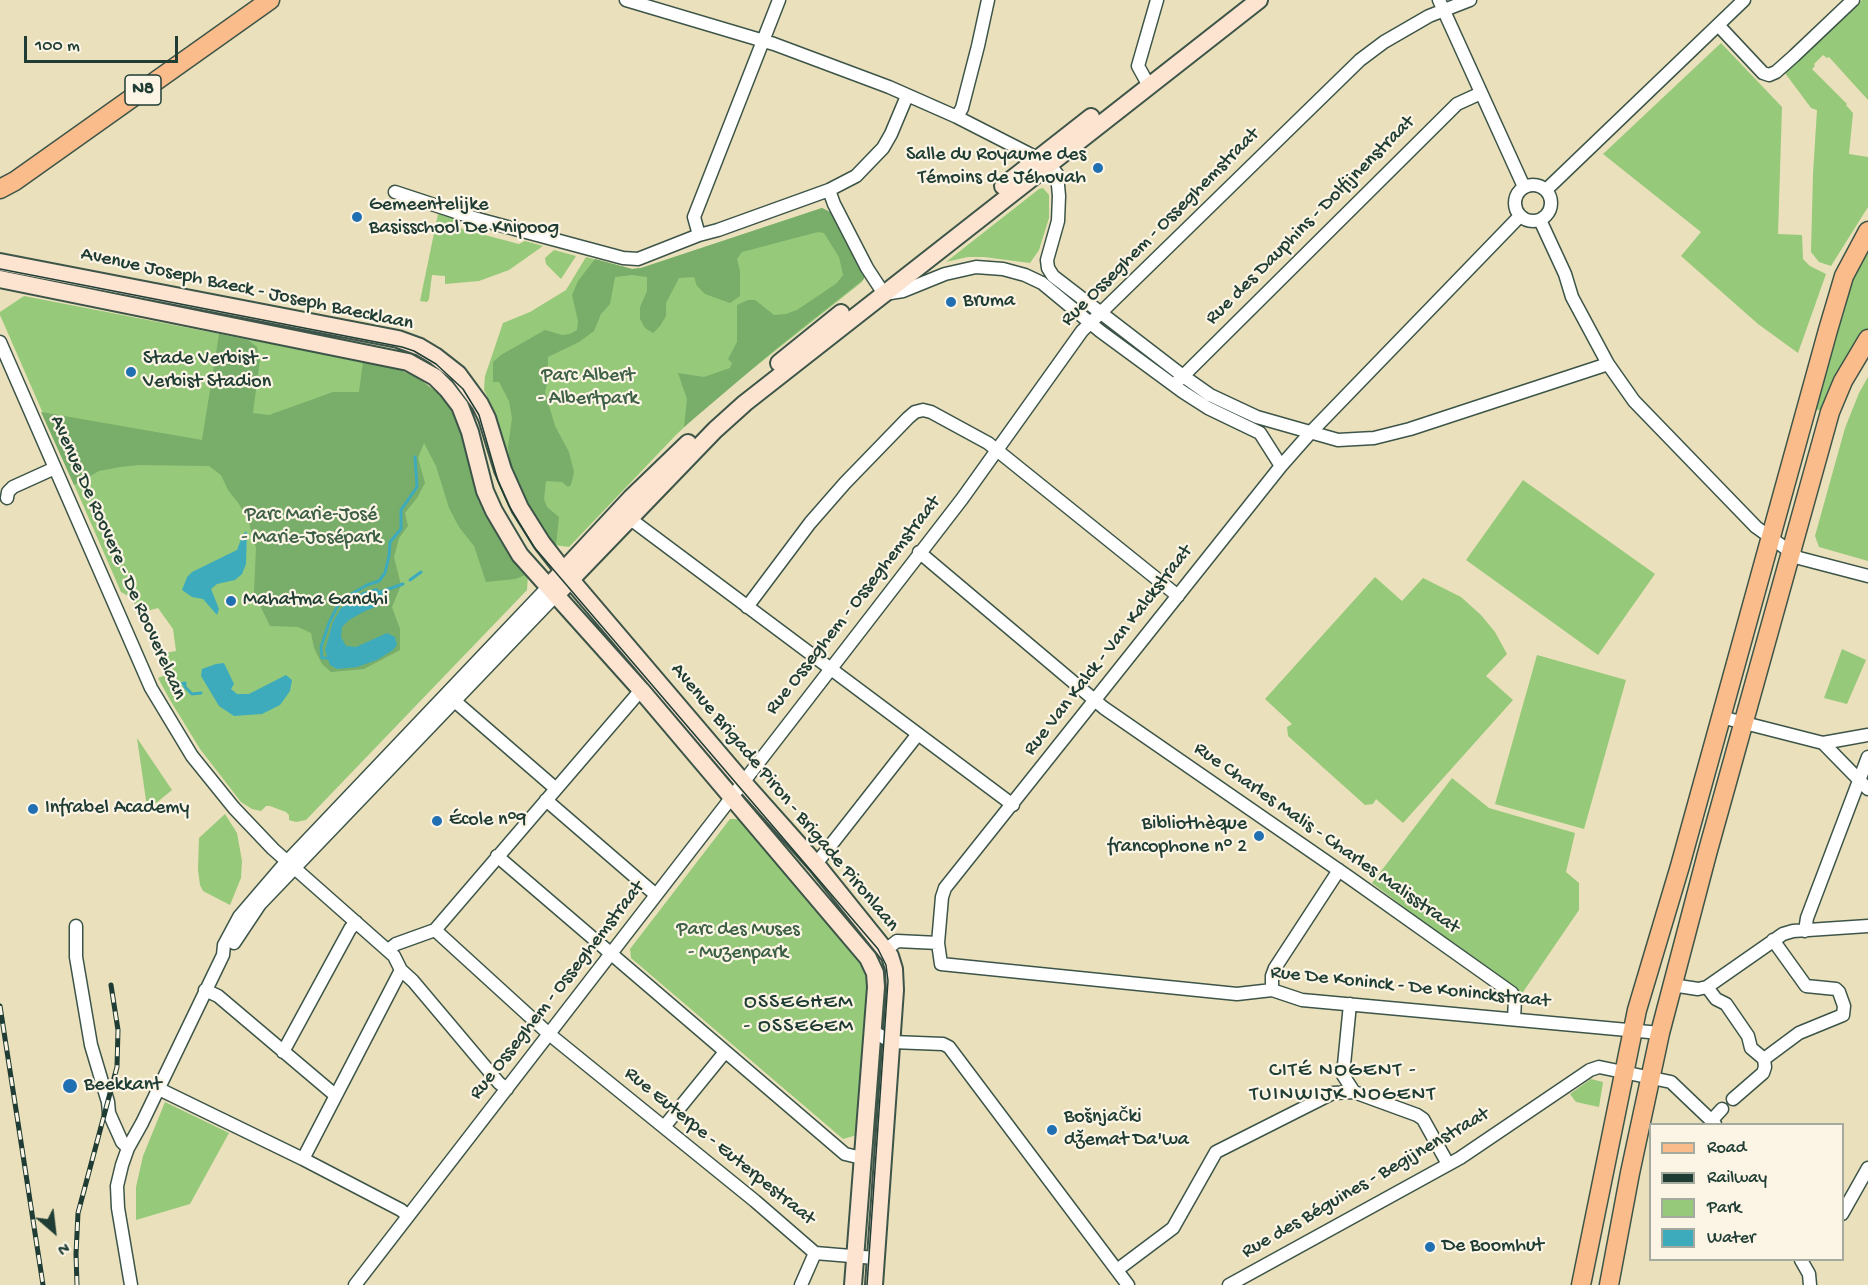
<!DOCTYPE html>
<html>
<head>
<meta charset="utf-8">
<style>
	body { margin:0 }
	#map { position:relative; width:1868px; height:1285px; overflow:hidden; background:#eae0bc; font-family:"Gochi Hand",sans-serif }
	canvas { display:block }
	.legend { position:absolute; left:1649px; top:1123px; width:195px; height:138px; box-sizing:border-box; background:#fcf5e5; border:2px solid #a4ab9e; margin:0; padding:8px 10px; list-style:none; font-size:18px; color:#1f3d34 }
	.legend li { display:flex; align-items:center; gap:12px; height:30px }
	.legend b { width:30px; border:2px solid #a4ab9e }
	.north { position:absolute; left:24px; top:1201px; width:60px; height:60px; -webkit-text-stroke:4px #fcf5e5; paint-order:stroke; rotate:152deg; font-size:16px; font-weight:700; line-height:24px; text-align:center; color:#1f3d34 }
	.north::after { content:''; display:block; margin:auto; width:21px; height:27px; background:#1f3d34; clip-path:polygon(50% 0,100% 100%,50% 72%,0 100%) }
	.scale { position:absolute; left:24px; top:36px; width:154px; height:27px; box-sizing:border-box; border:3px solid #1f3d34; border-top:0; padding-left:8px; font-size:18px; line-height:21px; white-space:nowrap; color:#1f3d34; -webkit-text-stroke:4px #fcf5e5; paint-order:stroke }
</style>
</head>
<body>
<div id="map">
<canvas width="1868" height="1285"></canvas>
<ul class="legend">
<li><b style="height:8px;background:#fabc8b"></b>Road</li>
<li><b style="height:8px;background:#1f3d34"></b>Railway</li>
<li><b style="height:16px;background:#96c97a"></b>Park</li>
<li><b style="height:16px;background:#3eabbd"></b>Water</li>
</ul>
<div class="north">N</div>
<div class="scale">100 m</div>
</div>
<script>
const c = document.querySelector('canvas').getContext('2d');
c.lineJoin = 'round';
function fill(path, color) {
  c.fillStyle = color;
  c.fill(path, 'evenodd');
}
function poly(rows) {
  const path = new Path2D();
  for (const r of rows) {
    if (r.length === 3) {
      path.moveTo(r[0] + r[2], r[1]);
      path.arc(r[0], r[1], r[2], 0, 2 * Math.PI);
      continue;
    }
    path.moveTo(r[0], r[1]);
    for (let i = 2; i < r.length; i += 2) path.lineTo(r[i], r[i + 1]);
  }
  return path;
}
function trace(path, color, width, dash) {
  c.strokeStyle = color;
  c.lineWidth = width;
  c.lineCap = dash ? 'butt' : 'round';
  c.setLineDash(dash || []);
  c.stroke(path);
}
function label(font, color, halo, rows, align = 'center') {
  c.font = font + ' "Gochi Hand",sans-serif';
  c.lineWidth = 4.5;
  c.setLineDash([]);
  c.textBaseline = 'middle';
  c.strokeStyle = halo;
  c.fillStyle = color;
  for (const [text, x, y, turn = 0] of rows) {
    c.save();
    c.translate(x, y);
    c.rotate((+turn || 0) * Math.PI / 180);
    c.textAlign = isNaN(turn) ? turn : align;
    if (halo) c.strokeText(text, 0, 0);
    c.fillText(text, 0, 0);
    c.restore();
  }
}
const green = poly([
	[1862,0,1868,0,1868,100,1829,57,1827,58,1823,55,1814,64,1815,66,1812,69,1847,104,1846,105,1853,113,1849,154,1868,157,1868,207,1831,266,1819,262,1811,252,1813,174,1817,110,1811,108,1785,73],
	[1721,43,1782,107,1778,234,1802,235,1803,259,1810,266,1826,274,1798,353,1758,324,1681,256,1701,232,1603,154],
	[1043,188,1049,195,1049,218,1039,250,1030,263,984,257,968,257,946,262,1039,189],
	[822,208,830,212,840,227,864,276,862,282,712,401,676,435,569,547,553,545,511,468,495,412,484,390,485,376,503,323,530,312,566,290,586,257,632,269,641,268],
	[438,214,453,218,462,229,519,244,525,241,543,246,509,270,479,281,445,284,445,276,432,275,429,299,427,302,420,301],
	[1868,239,1868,332,1825,411,1812,409,1847,284],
	[554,250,576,256,561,279,546,264,545,258],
	[24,296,396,368,417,378,438,393,528,574,527,590,306,820,296,822,289,820,289,815,286,812,270,806,266,806,261,811,252,809,241,802,200,749,170,700,158,678,165,675,159,654,176,651,173,629,158,608,147,611,148,614,143,617,130,597,121,592,0,315,0,312],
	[1868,377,1868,561,1819,547,1815,536,1845,428,1859,393],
	[1523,480,1655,574,1598,655,1466,560],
	[1375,577,1402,601,1423,578,1461,597,1481,615,1495,632,1507,654,1486,676,1513,700,1403,823,1376,799,1373,804,1365,805,1288,736,1287,727,1292,724,1265,699],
	[1842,649,1866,660,1847,704,1824,698],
	[1537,655,1626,680,1584,829,1495,804],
	[137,738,172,790,149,809,147,807],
	[1452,778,1489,808,1575,833,1566,872,1579,883,1579,910,1521,995,1372,883],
	[225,814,237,833,242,861,241,878,230,905,203,891,200,885,198,870,199,838],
	[730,819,738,819,867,969,869,975,857,1135,843,1139,631,958,630,949],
	[1591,1079,1603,1082,1599,1107,1576,1102,1570,1094],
	[165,1102,229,1133,190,1204,136,1220,136,1187,143,1156]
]);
const forest = poly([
	[822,208,830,212,840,227,864,272,864,279,777,348,684,427,687,399,678,373,704,377,730,368,732,363,728,359,737,342,737,305,748,300,755,300,774,315,786,314,797,310,837,283,843,275,839,257,824,233,818,232,742,252,737,259,740,271,740,296,730,303,705,294,697,286,694,277,679,278,666,303,666,316,660,326,653,333,645,328,640,319,640,307,647,291,647,277,632,275,615,277,610,304,601,314,594,331,579,342,548,357,548,380,545,392,555,426,569,452,574,472,571,485,568,487,562,482,546,481,544,499,547,507,559,517,556,545,553,545,529,508,511,468,508,447,512,418,509,401,499,382,493,382,493,362,501,355,545,330,562,335,570,334,577,330,578,321,572,295,578,281,595,259,632,269,641,268],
	[219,334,248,340,257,347,260,359,253,413,269,415,333,392,359,392,363,362,396,368,418,378,438,393,456,416,528,574,515,579,486,582,474,546,459,527,449,508,436,466,424,443,418,458,425,483,417,498,405,513,408,526,399,538,394,557,401,585,392,607,400,629,400,650,364,669,331,672,322,664,314,648,311,633,298,627,270,626,254,593,256,548,249,523,239,504,228,490,221,475,209,466,139,465,120,467,99,471,74,485,41,412,202,440]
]);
const water = poly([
	[247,531,246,564,242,574,235,580,217,584,211,589,219,609,217,615,203,599,192,597,182,590,187,577,192,572,237,550,243,534],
	[377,588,384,596,381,605,365,611,349,620,342,627,341,637,346,646,356,647,387,633,395,637,397,645,393,650,377,660,357,667,337,669,330,665,325,650,333,622,341,608,363,592],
	[224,663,234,684,231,689,237,694,249,694,286,675,292,680,290,691,280,705,262,714,234,716,219,706,201,676,202,669,216,664]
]);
const stream = poly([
	[410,580,421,572],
	[380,592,403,584],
	[327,658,322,658,321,647,329,623,337,607,343,599,367,585,379,581,385,573,389,556,390,542,401,529,401,510,417,487,415,457],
	[181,684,185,683,185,687,192,694,201,693],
	[171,689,177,684]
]);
const street = poly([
	[626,0,774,44,889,87,957,117,1049,164,1057,174,1059,196,1058,221,1047,260,1048,268,1053,276,1183,376,1210,395,1257,417,1338,440,1374,438,1410,429,1608,364],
	[1439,0,1524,187],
	[1718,25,1763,73,1769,75,1776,72,1794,56,1853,0],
	[1149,86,1138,66,1157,0],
	[957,117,962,108,978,46,988,0],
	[1533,203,18],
	[829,190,834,204,867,268,884,294,903,291,945,274,976,267,1003,269,1025,275,1042,283,1100,331,1183,392,1208,408,1260,433,1281,466],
	[1546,190,1744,0],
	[395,192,474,218,623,258,638,259,699,235,718,230,829,190,856,176,883,148,891,134,907,96],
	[1520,216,1311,432,1281,466,945,888,942,897,938,943,941,964,1237,994,1272,990,1302,1000,1660,1033],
	[1540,220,1565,274,1572,297,1608,364,1634,401,1756,527,1799,558,1868,576],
	[699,235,694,217,779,0],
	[0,342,151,688,192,756,234,808,273,849,394,956,401,970,413,981,499,1083,507,1089],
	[1177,382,1457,104,1481,93],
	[7,498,8,492,13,487,55,468],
	[625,515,1013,805],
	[919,552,1104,708,1350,878,1512,993,1515,999,1514,1019],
	[747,607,810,523,845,483,908,418,915,412,923,410,931,412,988,443,1178,596],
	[450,697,555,788],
	[1721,717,1823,743,1868,735],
	[1823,743,1868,789],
	[546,800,656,895],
	[497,856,845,1154,862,1158],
	[816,864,918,734],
	[76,926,76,957,91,1045,108,1102,109,1113,122,1142,128,1148],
	[435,930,549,1034,755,1201,815,1253,875,1258],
	[1805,931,1807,918,1868,757],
	[234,943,260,904,557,594],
	[388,950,396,944,435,930,641,690],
	[886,950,897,941,938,943],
	[1672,985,1698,989,1707,987,1783,934,1793,931,1868,926],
	[1707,987,1716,999,1726,1004,1748,1036,1751,1048,1764,1059,1765,1067,1763,1073,1733,1099],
	[205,990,218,996,335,1095],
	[1272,990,1272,976,1275,968,1339,870],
	[1350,1004,1343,1075,1354,1092,1417,1115,1423,1119,1448,1164],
	[872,1031,892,1042,943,1044,949,1047,1128,1285],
	[283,1052,350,929,356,922],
	[1764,1059,1799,1033,1843,1015,1844,1006,1839,992,1836,989,1806,986,1773,940],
	[159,1089,303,1159,401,1210,408,1216],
	[1711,1121,1722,1109],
	[664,1127,725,1052],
	[303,1159,401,970],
	[1842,1214,1868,1168],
	[1801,1260,1809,1274,1810,1285],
	[1117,1270,1173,1228,1216,1152,1333,1093,1354,1092],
	[131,1285,118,1208,117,1186,122,1165,128,1148,142,1123,223,955,224,945,239,917,281,868,549,586],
	[355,1285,962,499,1082,331,1360,60,1384,42,1429,16,1470,0],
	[801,1285,815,1253],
	[1229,1285,1460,1158,1590,1070,1599,1067,1671,1082,1715,1124]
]);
const secondary = poly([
	[1003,186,1091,117],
	[0,262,398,339,420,347,435,356,458,374,480,404,487,418,503,470,520,508,542,543,563,570],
	[0,279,408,362,435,377,447,389,460,406,470,432,485,491,494,511,520,555,641,690,868,958,875,973,876,987,853,1285],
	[779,363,841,313],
	[571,580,743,782,816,864,890,956,894,969,895,990,874,1285],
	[549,586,631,498,688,443],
	[557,594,715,430,745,403,1259,0]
]);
const primary = poly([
	[0,189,15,181,270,0],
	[1581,1285,1637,1010,1680,866,1828,330,1844,276,1868,231],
	[1609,1285,1630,1173,1660,1033,1707,854,1830,412,1843,381,1868,339]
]);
const tram = poly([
	[0,269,402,347,414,351,436,364,463,389,479,415,498,481,509,506,534,547,878,949,886,965,888,981,867,1285]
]);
const rail = poly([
	[0,1006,43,1285],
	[77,1285,76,1254,78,1213,117,1067,118,1030,111,985]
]);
const markers = [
	[1098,168,6,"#1f6fb2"],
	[357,217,6,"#1f6fb2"],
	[951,302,6,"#1f6fb2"],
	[131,372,6,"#1f6fb2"],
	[231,601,6,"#1f6fb2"],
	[33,809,6,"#1f6fb2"],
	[437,821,6,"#1f6fb2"],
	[1259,836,6,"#1f6fb2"],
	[70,1086,8,"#1f6fb2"],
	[1052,1130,6,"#1f6fb2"],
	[1430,1247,6,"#1f6fb2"]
];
const shields = [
	[143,90,36]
];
const shieldNames = [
	["N8",143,90]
];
const poiNames = [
	["Salle du Royaume des",1086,156,"right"],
	["Témoins de Jéhovah",1086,179,"right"],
	["Gemeentelijke",369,206],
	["Basisschool De Knipoog",369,229],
	["Bruma",963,302],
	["Stade Verbist -",143,360],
	["Verbist Stadion",143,383],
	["Mahatma Gandhi",243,601],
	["Infrabel Academy",45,809],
	["École n°9",449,821],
	["Bibliothèque",1247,825,"right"],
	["francophone n° 2",1247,848,"right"],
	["Beekkant",84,1086],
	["Bošnjački",1064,1118],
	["džemat Da'wa",1064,1141],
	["De Boomhut",1442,1247]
];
const streetNames = [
	["Rue des Dauphins - Dolfijnenstraat",1311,221,-45],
	["Rue Osseghem - Osseghemstraat",1161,228,-45],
	["Avenue Joseph Baeck - Joseph Baecklaan",247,290,12],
	["Avenue De Roovere - De Rooverelaan",117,558,66],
	["Rue Osseghem - Osseghemstraat",854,606,-52],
	["Rue Van Kalck - Van Kalckstraat",1109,651,-52],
	["Avenue Brigade Piron - Brigade Pironlaan",784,798,50],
	["Rue Charles Malis - Charles Malisstraat",1326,839,35],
	["Rue De Koninck - De Koninckstraat",1410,988,6],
	["Rue Osseghem - Osseghemstraat",558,991,-52],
	["Rue Euterpe - Euterpestraat",719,1147,39],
	["Rue des Béguines - Begijnenstraat",1366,1184,-30]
];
const parkNames = [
	["Parc Albert",588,377],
	["- Albertpark",588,400],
	["Parc Marie-José",311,516],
	["- Marie-Josépark",311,539],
	["Parc des Muses",738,931],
	["- Muzenpark",738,954]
];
const neighbourhoodNames = [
	["OSSEGHEM",799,1004],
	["- OSSEGEM",799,1028],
	["CITÉ NOGENT -",1343,1072],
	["TUINWIJK NOGENT",1343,1096]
];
fill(green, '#96c97a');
fill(forest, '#78ad6a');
fill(water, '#3eabbd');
trace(stream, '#3eabbd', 3);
trace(street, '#3d5548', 15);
trace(secondary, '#3d5548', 20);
trace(primary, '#3d5548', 21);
trace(street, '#fff', 12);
trace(secondary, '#fde4d1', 16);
trace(primary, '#fabc8b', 18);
trace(tram, '#1f3d34', 1.5);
trace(rail, '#1f3d34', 5);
trace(rail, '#fcf5e5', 3, [9]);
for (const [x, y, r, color] of markers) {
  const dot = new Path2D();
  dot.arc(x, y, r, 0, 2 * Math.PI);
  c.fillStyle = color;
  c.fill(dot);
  trace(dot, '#fcf5e5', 2);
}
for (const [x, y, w] of shields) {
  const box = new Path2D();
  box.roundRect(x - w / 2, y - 15, w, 30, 4.5);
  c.fillStyle = '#fcf5e5';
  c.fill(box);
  trace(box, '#1f3d34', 1.5);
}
label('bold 18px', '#1f3d34', null, shieldNames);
label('20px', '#1f3d34', '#fcf5e5', poiNames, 'left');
label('20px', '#1f3d34', '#fcf5e5', streetNames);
label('20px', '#3d6046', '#fcf5e5', parkNames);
c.letterSpacing = '1.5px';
label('21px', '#1f3d34', '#fcf5e5', neighbourhoodNames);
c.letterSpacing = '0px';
</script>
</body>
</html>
